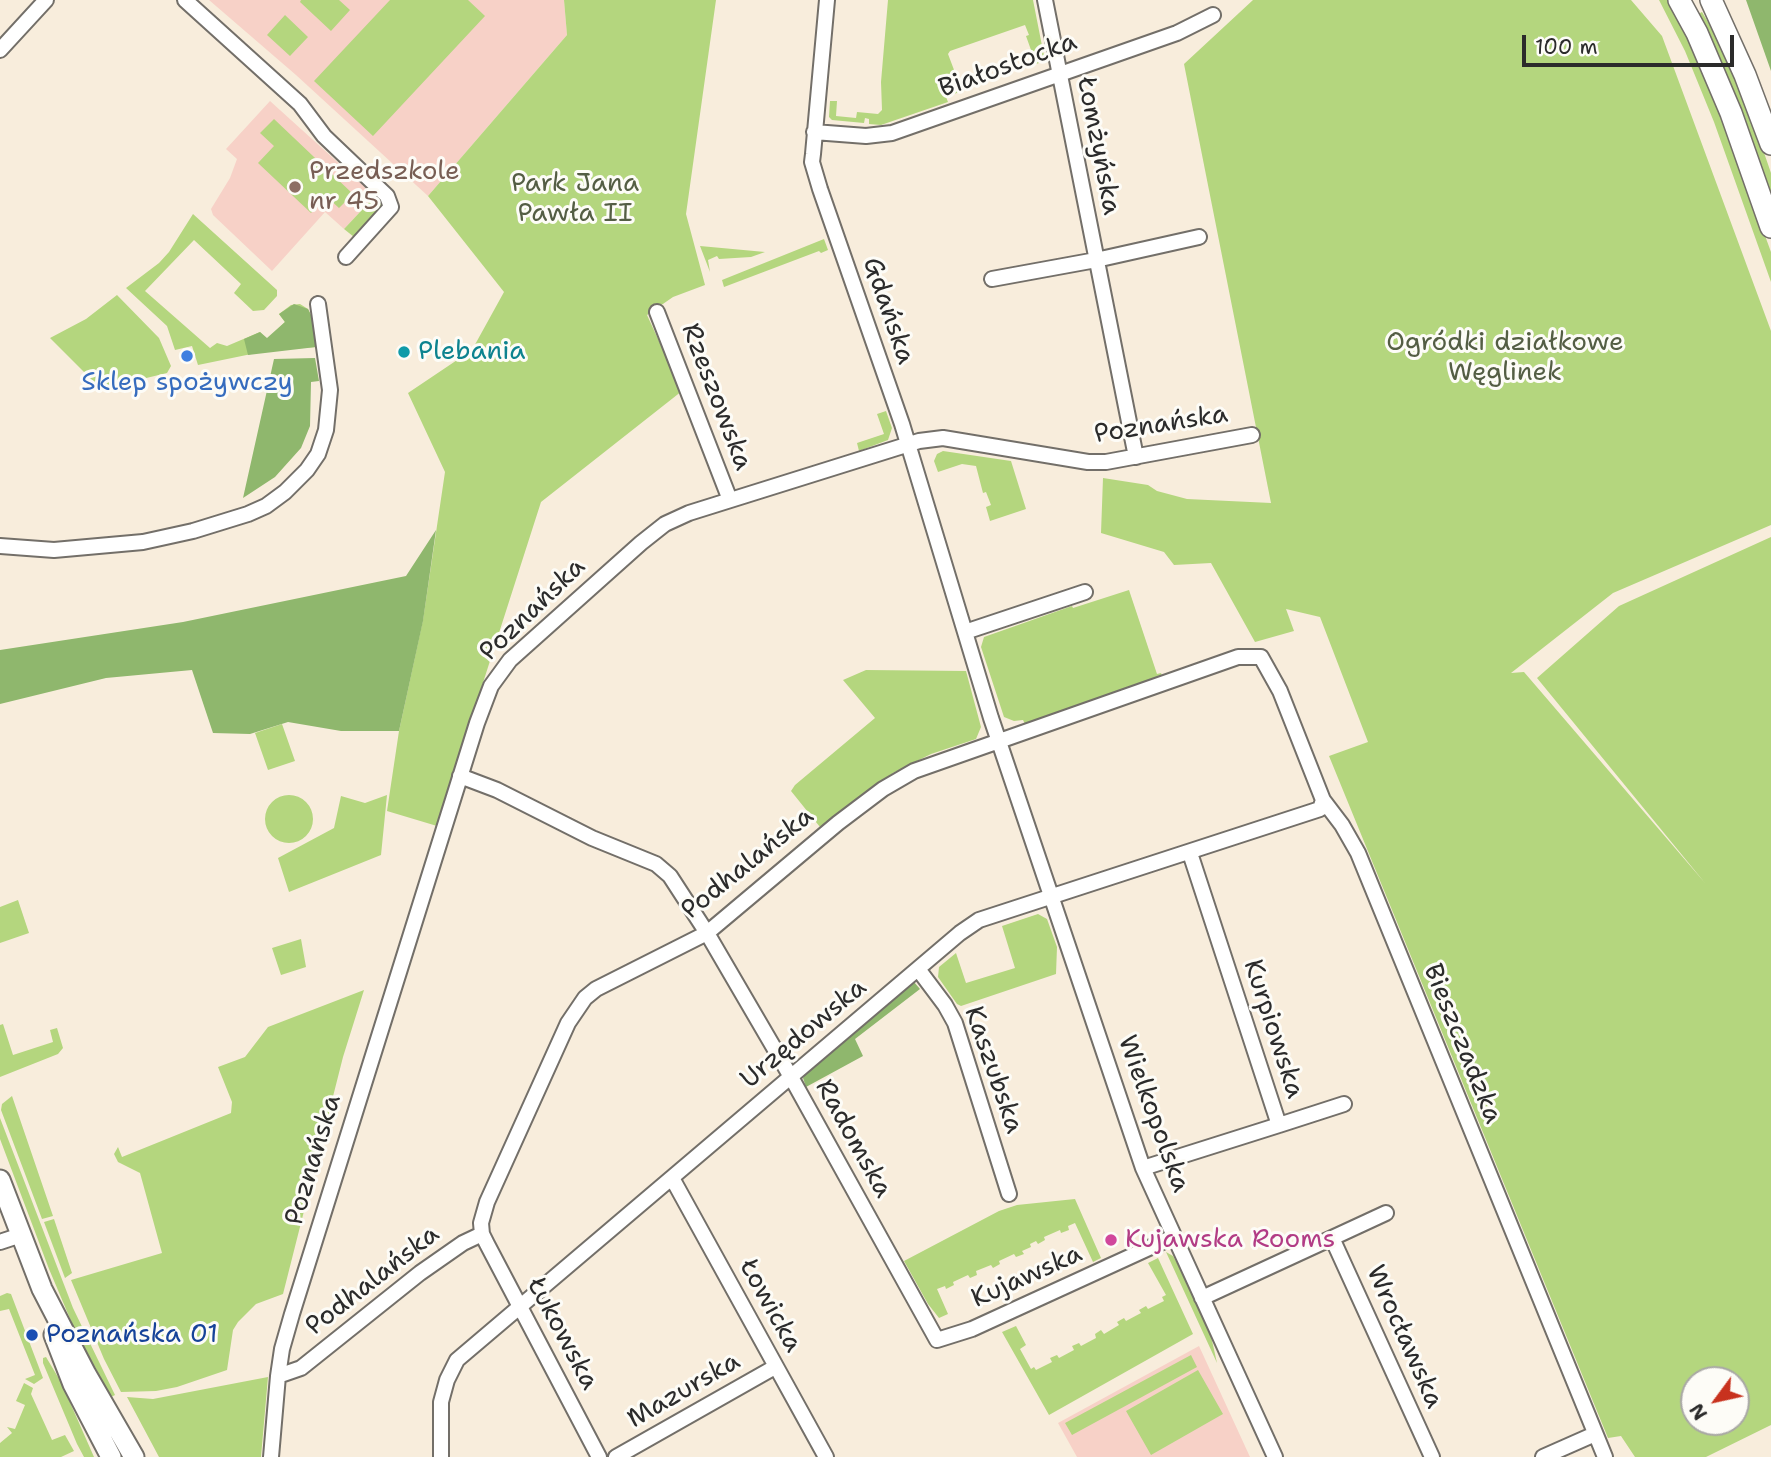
<!DOCTYPE html>
<html>
<head>
<meta charset="utf-8">
<style>
	body { margin:0 }
	#map { position:relative; width:1771px; height:1457px; overflow:hidden; background:#f8eddc; font-family:"Shantell Sans",sans-serif }
	canvas { display:block }
	.north { position:absolute; left:1680px; top:1366px; width:70px; height:70px; box-sizing:border-box; background:#fdfcf7; border:2px solid #a9a8a5; border-radius:50%; rotate:237deg; font-size:19px; font-weight:700; line-height:28px; text-align:center; color:#2b2b2b }
	.north::after { content:''; display:block; margin:auto; width:24px; height:32px; background:#c8321e; clip-path:polygon(50% 0,100% 100%,50% 72%,0 100%) }
	.scale { position:absolute; left:1522px; top:35px; width:212px; height:32px; box-sizing:border-box; border:4px solid #2b2b2b; border-top:0; padding-left:9px; font-size:21px; line-height:24px; white-space:nowrap; color:#2b2b2b; -webkit-text-stroke:5px #fdfcf7; paint-order:stroke }
</style>
</head>
<body>
<div id="map">
<canvas width="1771" height="1457"></canvas>
<div class="north">N</div>
<div class="scale">100 m</div>
</div>
<script>
const c = document.querySelector('canvas').getContext('2d');
c.lineJoin = 'round';
function fill(path, color) {
  c.fillStyle = color;
  c.fill(path, 'evenodd');
}
function poly(rows) {
  const path = new Path2D();
  for (const r of rows) {
    if (r.length === 3) {
      path.moveTo(r[0] + r[2], r[1]);
      path.arc(r[0], r[1], r[2], 0, 2 * Math.PI);
      continue;
    }
    path.moveTo(r[0], r[1]);
    for (let i = 2; i < r.length; i += 2) path.lineTo(r[i], r[i + 1]);
  }
  return path;
}
function trace(path, color, width, dash) {
  c.strokeStyle = color;
  c.lineWidth = width;
  c.lineCap = dash ? 'butt' : 'round';
  c.setLineDash(dash || []);
  c.stroke(path);
}
function label(font, color, halo, rows, align = 'center') {
  c.font = font + ' "Shantell Sans",sans-serif';
  c.lineWidth = 6;
  c.setLineDash([]);
  c.textBaseline = 'middle';
  c.strokeStyle = halo;
  c.fillStyle = color;
  for (const [text, x, y, turn = 0] of rows) {
    c.save();
    c.translate(x, y);
    c.rotate((+turn || 0) * Math.PI / 180);
    c.textAlign = isNaN(turn) ? turn : align;
    if (halo) c.strokeText(text, 0, 0);
    c.fillText(text, 0, 0);
    c.restore();
  }
}
const built = poly([
	[209,0,564,0,567,35,428,196,296,75],
	[270,101,375,196,344,229,325,212,272,271,213,215,211,209,230,178,237,159,226,149],
	[1199,1346,1250,1457,1077,1457,1058,1423]
]);
const green = poly([
	[301,0,339,0,350,10,331,31,300,2],
	[390,0,468,0,485,16,373,136,314,81],
	[564,0,716,0,686,214,705,285,673,297,647,315,682,391,541,502,437,826,387,811,399,731,423,620,445,472,408,393,472,350,504,292,428,196,567,35],
	[888,0,1033,0,1045,61,1036,64,1026,36,1029,35,1025,25,950,51,948,54,962,91,946,97,948,102,881,125,869,124,869,119,865,118,864,123,832,120,829,117,830,101,837,101,836,116,856,118,857,112,878,114,882,110,881,82],
	[1253,0,1631,0,1662,36,1771,331,1771,525,1613,593,1511,673,1524,672,1705,883,1537,678,1619,606,1771,537,1771,1425,1706,1457,1635,1457,1621,1436,1608,1438,1329,756,1368,742,1320,617,1286,609,1294,631,1255,642,1211,563,1174,565,1164,552,1101,533,1103,478,1148,485,1157,491,1187,499,1271,503,1184,64],
	[1694,1380,1736,1380,1736,1422,1694,1422],
	[1659,0,1669,0,1709,83,1771,252,1771,282,1714,122,1685,51],
	[1702,12,1723,47,1741,86,1771,173,1771,204,1696,15],
	[285,15,308,37,290,56,267,35],
	[274,119,353,194,339,208,326,196,311,213,258,163,274,146,260,133],
	[375,196,383,204,382,207,354,237,344,229],
	[193,214,277,290,277,296,264,310,253,311,234,293,241,284,194,240,145,291,210,348,217,343,227,346,260,332,267,339,285,322,279,314,291,305,300,304,308,309,313,319,316,347,266,351,198,365,192,346,175,350,167,326,126,288,159,263,169,252],
	[824,239,828,250,821,253,819,251,724,287,722,280],
	[700,246,765,252,751,257,719,259,717,256,708,260,710,272],
	[117,295,159,338,171,366,167,373,105,388,95,383,50,338,86,319],
	[886,411,892,428,888,440,859,451,857,443,884,434,877,414],
	[943,451,1011,461,1026,509,990,521,986,507,991,505,986,492,983,493,976,466,962,464,938,472,934,461,937,454],
	[1129,590,1157,674,1161,673,1163,678,1025,724,1023,720,1014,721,1004,717,981,647,984,637,1072,606,1073,608],
	[866,670,966,671,981,727,976,739,931,754,893,773,820,827,791,791,795,785,875,718,843,680],
	[282,724,295,761,268,770,255,733],
	[387,795,381,855,289,892,278,858,334,828,341,796,365,803],
	[289,819,24],
	[18,900,29,933,0,943,0,907],
	[1038,914,1047,919,1057,947,1056,974,961,1006,957,1004,938,977,939,967,956,953,966,983,1015,968,1002,926],
	[301,939,306,967,281,975,272,948],
	[364,990,343,1057,283,1294,256,1304,238,1322,233,1330,227,1370,177,1387,156,1391,121,1392,104,1359,71,1280,162,1253,140,1173,118,1162,114,1154,118,1147,122,1157,231,1113,232,1102,218,1067,245,1057,268,1027],
	[3,1024,13,1055,53,1042,50,1030,57,1028,63,1048,58,1054,0,1077,0,1025],
	[12,1096,53,1216,42,1219,1,1110,2,1104],
	[0,1118,73,1308,115,1395,111,1397,74,1328,49,1269,0,1139],
	[1075,1199,1101,1258,1093,1262,1075,1223,1068,1226,1069,1230,1061,1233,1060,1230,1044,1237,1045,1240,1038,1244,1036,1241,1030,1244,1031,1247,1022,1251,1024,1254,1016,1257,1014,1254,999,1261,1000,1264,993,1268,991,1265,976,1271,977,1275,970,1278,968,1275,953,1282,954,1285,946,1289,945,1286,937,1289,948,1314,939,1318,928,1304,904,1261,999,1211,1017,1205],
	[54,1219,72,1273,65,1278,44,1222],
	[1166,1252,1173,1256,1177,1263,1211,1336,1217,1363],
	[1158,1258,1193,1334,1049,1415,1002,1332,1016,1326,1026,1345,1020,1349,1031,1369,1034,1367,1036,1370,1052,1362,1050,1358,1057,1355,1059,1358,1074,1350,1072,1346,1079,1343,1081,1346,1096,1338,1095,1334,1101,1330,1104,1334,1119,1325,1117,1322,1124,1318,1126,1321,1141,1313,1139,1310,1146,1306,1148,1309,1164,1301,1162,1297,1166,1295,1148,1263],
	[7,1293,11,1294,43,1378,34,1384,25,1379,35,1375,9,1309,0,1311,0,1296],
	[1191,1355,1197,1367,1072,1435,1065,1423],
	[46,1357,61,1382,94,1457,84,1457,77,1444,43,1363,43,1358],
	[1198,1370,1223,1414,1151,1455,1126,1411],
	[268,1377,261,1457,159,1457,127,1397,153,1399],
	[24,1383,33,1388,31,1394,52,1440,65,1435,74,1451,61,1457,0,1457,0,1443,12,1433,7,1427,15,1429,25,1405,16,1401]
]);
const forest = poly([
	[1746,0,1771,0,1771,71],
	[294,304,308,309,313,319,316,347,248,355,244,339,260,332,267,338,285,322,279,314],
	[315,358,319,381,311,382,310,426,301,448,275,477,243,498,274,359],
	[436,530,423,621,399,731,341,731,288,722,250,734,213,733,192,670,106,678,0,704,0,650,183,622,406,576],
	[914,982,920,989,855,1039,863,1056,806,1087,803,1078,811,1066]
]);
const street = poly([
	[185,0,300,104,324,136,387,196,391,207,346,257],
	[827,0,813,154,812,162,820,189,902,424,991,718,1143,1168,1275,1457],
	[1045,0,1136,457],
	[0,50,46,0],
	[814,132,866,136,892,133,1177,33,1213,15],
	[992,279,1096,260,1199,237],
	[657,312,730,500],
	[0,546,54,550,143,542,193,531,248,514,266,506,285,492,307,470,318,454,326,430,330,390,318,304],
	[965,632,1085,592],
	[460,776,497,790,592,838,656,864,670,876,707,933,791,1077,937,1340,972,1329,1173,1237],
	[918,969,945,1005,955,1023,1009,1194],
	[1279,1125,1344,1104],
	[1143,1168,1279,1125,1190,853],
	[672,1178,826,1457],
	[1332,1238,1386,1213],
	[0,1242,21,1235],
	[1202,1298,1332,1238,1432,1457],
	[278,1376,301,1368,420,1273,463,1243,482,1234],
	[271,1457,278,1376,282,1349,292,1314,477,723,491,686,510,660,641,543,665,524,689,513,919,441,943,438,1088,462,1106,462,1252,435],
	[441,1457,441,1402,447,1380,457,1360,960,933,979,920,1320,809,1323,800],
	[599,1457,487,1244,482,1234,481,1223,487,1202,568,1023,585,998,596,989,707,933,838,823,883,789,914,771,1238,657,1261,657,1280,691,1323,800,1342,825,1358,853,1605,1457],
	[616,1457,775,1367],
	[1543,1457,1595,1434]
]);
const secondary = poly([
	[0,1180,42,1289,86,1374,134,1457],
	[54,1335,73,1384,111,1457]
]);
const primary = poly([
	[1679,0,1697,33,1731,113,1771,227],
	[1711,0,1745,75,1771,144]
]);
const markers = [
	[295,187,7,"#8d6e63"],
	[404,352,7,"#0f9aa8"],
	[187,356,7,"#3f7fe0"],
	[1111,1240,7,"#d1479c"],
	[32,1335,7,"#1a4fb4"]
];
const streetNames = [
	["Białostocka",1008,66,-20],
	["Łomżyńska",1098,146,79],
	["Gdańska",888,311,71],
	["Rzeszowska",716,397,69],
	["Poznańska",1161,425,-9],
	["Poznańska",533,610,-44],
	["Podhalańska",748,864,-39],
	["Kurpiowska",1273,1029,72],
	["Urzędowska",804,1034,-40],
	["Bieszczadzka",1462,1044,68],
	["Kaszubska",993,1070,71],
	["Wielkopolska",1153,1114,70],
	["Radomska",853,1139,61],
	["Poznańska",314,1160,-73],
	["Kujawska",1027,1277,-24],
	["Podhalańska",373,1281,-38],
	["Łowicka",770,1306,61],
	["Łukowska",562,1334,62],
	["Wrocławska",1404,1337,66],
	["Mazurska",684,1391,-30]
];
const educationNames = [
	["Przedszkole",309,172],
	["nr 45",309,202]
];
const parkNames = [
	["Park Jana",575,184],
	["Pawła II",575,214],
	["Ogródki działkowe",1505,343],
	["Węglinek",1505,373]
];
const cultureNames = [
	["Plebania",418,352]
];
const shopNames = [
	["Sklep spożywczy",187,383]
];
const hotelNames = [
	["Kujawska Rooms",1125,1240]
];
const transitNames = [
	["Poznańska 01",46,1335]
];
fill(built, '#f7d1c7');
fill(green, '#b4d67e');
fill(forest, '#8fb76d');
trace(street, '#736f69', 18);
trace(secondary, '#736f69', 23);
trace(primary, '#736f69', 24);
trace(street, '#fff', 14);
trace(secondary, '#fff', 19);
trace(primary, '#fff', 21);
for (const [x, y, r, color] of markers) {
  const dot = new Path2D();
  dot.arc(x, y, r, 0, 2 * Math.PI);
  c.fillStyle = color;
  c.fill(dot);
  trace(dot, '#fdfcf7', 2.5);
}
label('26px', '#2b2b2b', '#fdfcf7', streetNames);
label('26px', '#785e54', '#fdfcf7', educationNames, 'left');
label('26px', '#545e44', '#fdfcf7', parkNames);
label('26px', '#0d838f', '#fdfcf7', cultureNames, 'left');
label('26px', '#366cbe', '#fdfcf7', shopNames);
label('26px', '#b23c85', '#fdfcf7', hotelNames, 'left');
label('26px', '#164399', '#fdfcf7', transitNames, 'left');
</script>
</body>
</html>
